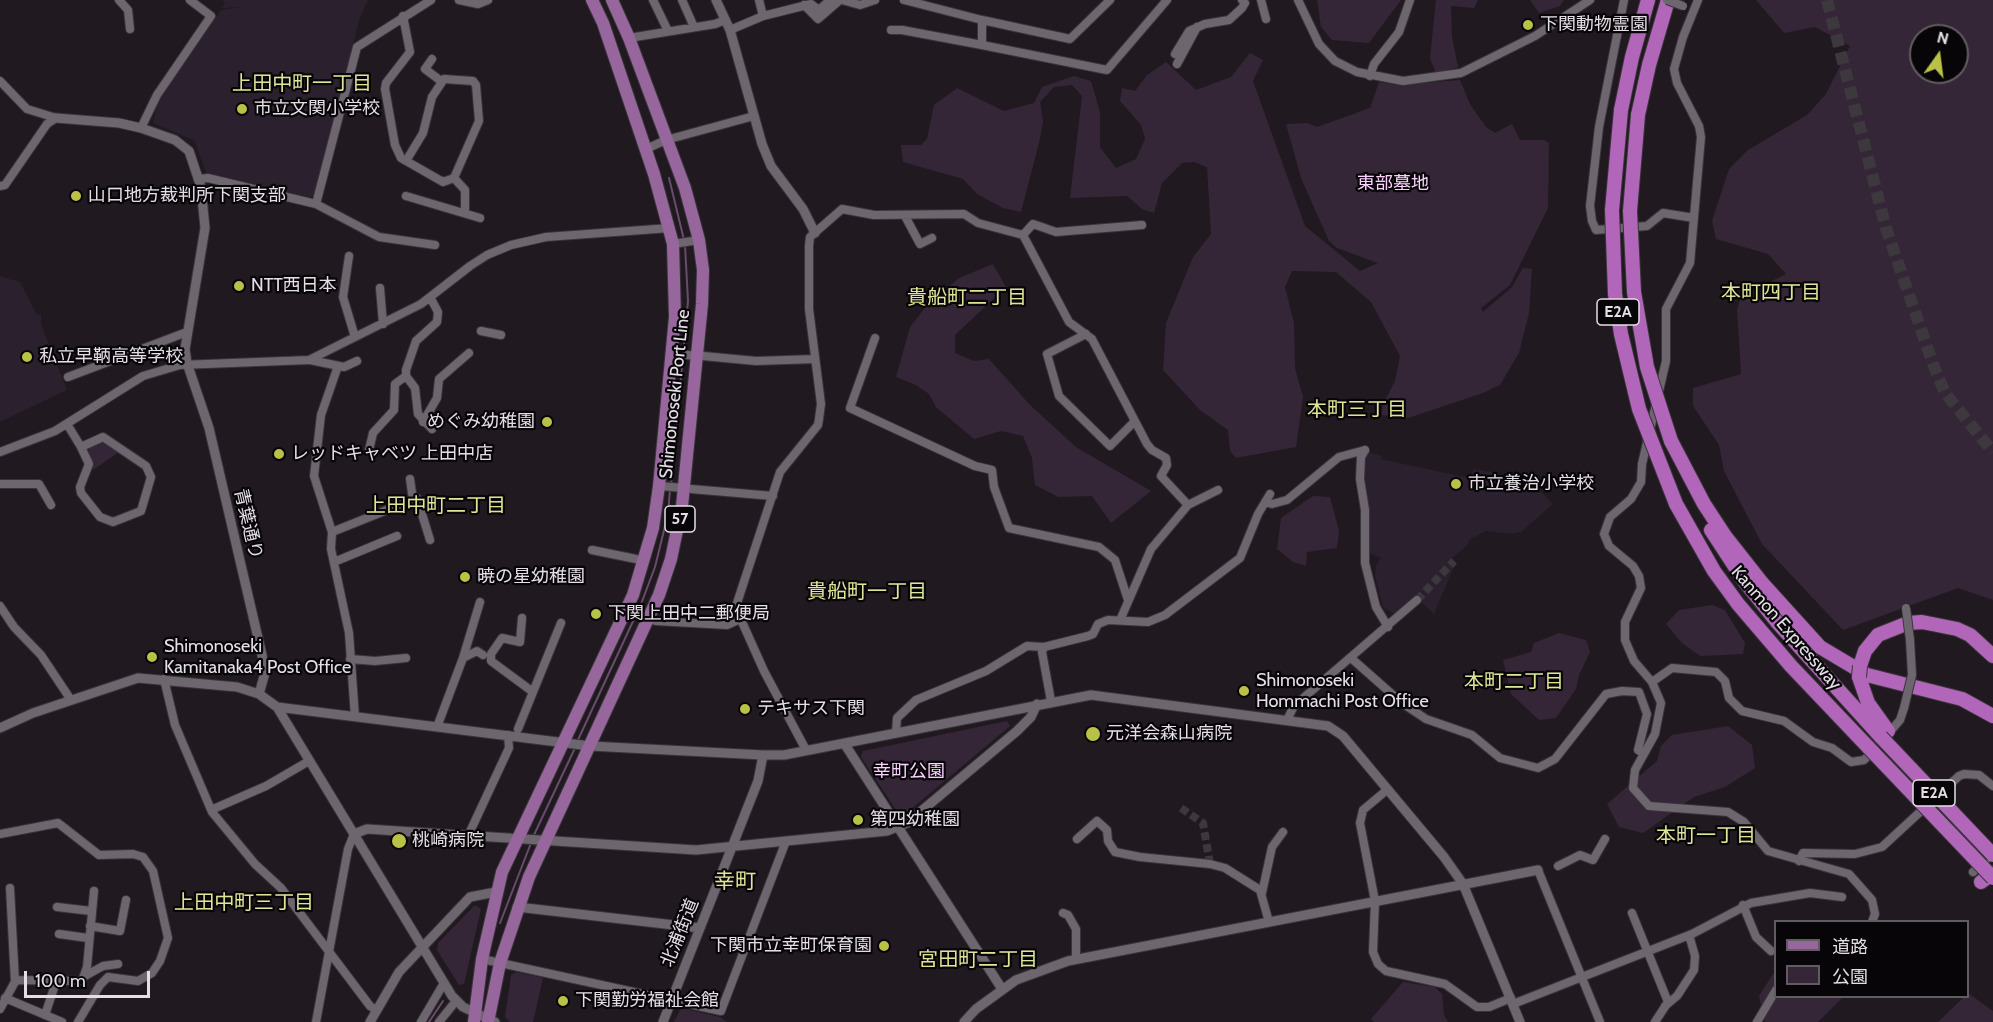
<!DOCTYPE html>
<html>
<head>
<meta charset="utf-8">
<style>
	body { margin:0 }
	#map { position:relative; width:1993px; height:1022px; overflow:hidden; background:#201920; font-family:Cabin,"Noto Sans JP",sans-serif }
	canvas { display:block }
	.legend { position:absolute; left:1774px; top:920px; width:195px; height:78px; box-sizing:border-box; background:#080508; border:2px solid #605c60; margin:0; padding:8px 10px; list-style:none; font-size:18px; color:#e4dfe5 }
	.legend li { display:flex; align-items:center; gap:12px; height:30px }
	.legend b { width:30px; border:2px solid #605c60 }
	.north { position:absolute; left:1909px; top:24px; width:60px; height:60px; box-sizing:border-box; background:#080508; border:2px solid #605c60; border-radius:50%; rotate:14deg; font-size:16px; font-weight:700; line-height:24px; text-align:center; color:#e4dfe5 }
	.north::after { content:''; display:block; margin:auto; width:21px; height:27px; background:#b9c146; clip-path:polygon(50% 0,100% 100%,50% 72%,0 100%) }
	.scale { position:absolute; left:24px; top:971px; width:126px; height:27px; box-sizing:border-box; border:3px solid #e4dfe5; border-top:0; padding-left:8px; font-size:18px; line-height:21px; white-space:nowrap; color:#e4dfe5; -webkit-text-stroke:4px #080508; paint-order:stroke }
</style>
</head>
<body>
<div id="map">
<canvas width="1993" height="1022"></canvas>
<ul class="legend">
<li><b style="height:8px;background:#96669c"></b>道路</li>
<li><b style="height:16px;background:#352637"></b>公園</li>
</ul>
<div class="north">N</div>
<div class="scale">100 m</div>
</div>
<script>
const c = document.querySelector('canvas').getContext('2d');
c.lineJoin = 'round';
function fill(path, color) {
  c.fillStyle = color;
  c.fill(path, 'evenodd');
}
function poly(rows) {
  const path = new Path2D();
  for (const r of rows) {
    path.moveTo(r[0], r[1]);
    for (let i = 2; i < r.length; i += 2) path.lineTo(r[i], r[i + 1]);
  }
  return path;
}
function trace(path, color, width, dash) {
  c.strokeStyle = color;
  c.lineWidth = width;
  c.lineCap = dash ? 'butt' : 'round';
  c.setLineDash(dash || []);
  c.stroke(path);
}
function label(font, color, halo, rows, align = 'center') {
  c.font = font + ' Cabin,"Noto Sans JP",sans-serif';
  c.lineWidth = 4.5;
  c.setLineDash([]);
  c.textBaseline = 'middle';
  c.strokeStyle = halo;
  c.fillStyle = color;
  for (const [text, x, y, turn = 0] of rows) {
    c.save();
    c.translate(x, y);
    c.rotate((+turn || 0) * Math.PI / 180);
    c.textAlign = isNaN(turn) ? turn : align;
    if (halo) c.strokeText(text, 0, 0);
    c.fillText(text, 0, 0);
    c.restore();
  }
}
const built = poly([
	[223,0,368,0,359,20,316,196,308,198,206,173,195,141,153,123,158,101,221,10,243,7,222,8,225,3],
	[0,276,20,282,37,315,41,314,41,324,67,390,0,422],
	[1368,452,1382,456,1381,459,1469,478,1474,469,1496,473,1502,481,1542,493,1553,504,1521,532,1512,534,1486,531,1469,540,1468,545,1452,558,1456,562,1434,614,1414,596,1394,614,1383,607,1375,576,1376,565,1381,558,1369,553,1367,495,1362,477,1366,454]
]);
const green = poly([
	[1317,0,1401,0,1369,43,1332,40,1321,27],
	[1436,0,1478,0,1474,8,1451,6,1452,37,1458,67,1436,74,1430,58],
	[1530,0,1564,0,1560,6,1539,13],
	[1756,0,1993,0,1993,600,1958,588,1843,630,1762,544,1724,471,1719,445,1693,406,1693,388,1741,374,1737,310,1741,296,1786,274,1768,254,1716,239,1712,221,1729,169,1748,150,1807,115,1826,94,1850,46,1815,27,1784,33],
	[1921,36,1957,36,1957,72,1921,72],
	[1250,53,1263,60,1253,81,1305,226,1360,271,1378,263,1337,248,1329,241,1301,178,1286,124,1307,123,1317,127,1370,108,1379,82,1397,85,1460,80,1470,104,1486,127,1495,133,1512,124,1520,140,1544,140,1549,143,1548,208,1510,285,1481,308,1483,312,1512,287,1523,268,1532,269,1529,313,1519,353,1500,385,1483,393,1408,418,1382,415,1383,404,1395,381,1400,356,1371,302,1336,272,1292,271,1285,287,1294,323,1295,368,1303,397,1296,447,1236,458,1230,451,1228,430,1200,410,1163,370,1166,323,1193,257,1211,234,1207,167,1194,162,1182,163,1162,183,1154,213,1142,209,1127,196,1070,198,1082,96,1072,85,1054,87,1040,102,1043,121,1040,139,1021,212,1003,208,977,194,963,179,903,162,901,145,921,145,927,139,934,105,957,88,1004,111,1034,103,1042,87,1074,76,1091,81,1100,112,1100,147,1116,168,1136,159,1145,139,1141,125,1120,101,1122,88,1135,91,1147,75,1166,62,1196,90,1231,77],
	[993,264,1006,287,955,335,955,353,974,361,989,359,1030,405,1076,447,1151,491,1111,523,1092,496,1058,497,1035,485,1032,458,1023,436,1001,431,974,439,936,407,929,394,916,385,896,377,910,327,928,304,959,278],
	[101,442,119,452,93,470,88,452,90,447],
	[1313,496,1330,497,1339,531,1337,548,1307,552,1306,566,1293,562,1277,549,1281,518],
	[1712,605,1725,610,1745,643,1743,654,1700,656,1682,643,1666,624,1679,610],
	[1559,633,1586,640,1590,652,1579,675,1576,689,1556,718,1539,720,1511,694,1503,660,1531,652,1534,643],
	[1007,721,1010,726,904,815,898,813,861,757,863,751],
	[1728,726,1752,745,1755,768,1725,787,1694,797,1643,833,1619,827,1607,804,1657,761,1661,746,1672,735],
	[475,905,481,909,464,984,459,985,437,950,438,943],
	[1775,971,1776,996,1843,997,1818,1022,1765,1022,1759,996],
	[516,972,543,978,533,1022,510,1022,505,1017,511,975],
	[1403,982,1435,987,1442,994,1444,1015,1448,1022,1374,1022,1371,1019],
	[1968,993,1993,1011,1993,1022,1938,1022,1964,997,1968,996],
	[681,1008,720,1017,727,1022,674,1022]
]);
const stream = poly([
	[669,178,684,240],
	[671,485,688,301,685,245],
	[638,612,655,567,668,514,670,490],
	[577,742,635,617],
	[533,837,575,748],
	[500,923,531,843],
	[429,1022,443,1001]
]);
const minorTunnel = poly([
	[1417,600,1454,561],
	[1181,808,1203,823,1210,864]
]);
const trunkTunnel = poly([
	[1827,0,1886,228,1933,364,1945,393,1993,452]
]);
const minor = poly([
	[119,0,128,10,130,29],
	[459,0,478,4,488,0],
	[653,0,668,31],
	[682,0,694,27],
	[759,0,763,16],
	[842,0,860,5,875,0],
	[904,0,982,20,982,45,1107,70,1167,0],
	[1261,0,1266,19],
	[1298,0,1319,44,1335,61,1357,72,1403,81,1461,73,1535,36,1590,0],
	[1624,0,1599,127,1590,206,1592,221,1596,230,1647,226,1663,213,1694,218],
	[1698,0,1683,37,1674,69,1677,83,1699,126,1701,137,1690,263,1666,309,1666,361,1642,464,1641,482,1631,499,1610,517,1604,534,1609,546,1633,566,1639,576,1641,588,1625,622,1625,640,1634,661,1652,682,1661,703,1655,734,1635,770,1633,788,1649,806,1728,812,1744,822,1768,851,1849,874,1872,900,1875,914,1872,922],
	[804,5,818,19,840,0],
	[403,16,410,52,386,83,385,89,395,145,401,158,443,182,454,178,479,121,476,85,473,81,444,79,432,97,423,133,406,161],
	[982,20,1070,39,1110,0],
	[730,30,763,16,811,4,819,10,830,0],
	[891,30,902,30,982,45],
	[629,38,715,24,725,20],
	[1175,54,1189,31,1205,24,1229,20,1242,8,1245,3,1242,0],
	[432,59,425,69,441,81],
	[1177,64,1197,27],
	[1370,76,1374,64,1399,32,1410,0],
	[0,81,27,109,56,118],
	[141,128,157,95,211,16,190,0],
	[646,149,666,140,754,116],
	[454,178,465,190,465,212],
	[199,179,208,178,316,204,379,237,435,245],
	[0,186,5,185,47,124,56,118],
	[406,196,480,218],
	[316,204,357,47,431,0],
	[905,216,920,244,932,238],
	[1023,235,1033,224,1056,232,1142,225],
	[673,244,699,240],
	[349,256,343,297,355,337],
	[380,288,383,324],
	[430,297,438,312,437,322,416,341,406,370,406,376,415,388,418,414,432,429],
	[481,331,501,335],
	[1086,334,1047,354,1059,396,1110,446,1134,422],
	[875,338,850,408,975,466,992,470,994,487,1009,528,1099,547,1115,560,1128,600],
	[671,353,696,356],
	[703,356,756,361,815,359],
	[310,360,344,367,357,361],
	[338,366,321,415,314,476,332,532,331,549,349,633,355,717],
	[68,377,187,332],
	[423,422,437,398,439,379,469,353],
	[67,424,81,447,103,437,146,466,151,477,141,511,113,522,100,517,81,493,80,487,89,464,81,447],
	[369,450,373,433,394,410,395,384,406,376],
	[1365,450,1361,457,1360,479,1365,510,1365,563,1376,607,1388,627],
	[0,452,55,431,143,376,180,365,309,360,421,304,470,266,487,255,511,245,546,237,670,228],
	[410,479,413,500],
	[0,484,39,484,51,505],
	[659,486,684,488],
	[691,489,773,496],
	[1265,502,1272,504,1287,500,1339,457,1365,450],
	[332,532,417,498,430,540],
	[592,550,636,559],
	[334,562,397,536],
	[0,606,14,627,41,655,71,700],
	[626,610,649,619],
	[522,618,520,642,502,638,491,654,491,661,533,692],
	[1121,618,1151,549,1188,505,1218,490],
	[656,621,727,625,740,619],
	[1910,640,1912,675],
	[1044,647,1042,652,1051,701],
	[463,658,477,651,483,655],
	[1351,658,1402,703,1426,719,1472,735,1500,758,1538,768,1555,759,1606,694,1622,691,1639,692,1647,714,1638,750,1643,753],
	[350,659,375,661,406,658],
	[164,679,175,725,212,812,255,864,281,888,370,1006,376,1010],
	[1652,682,1672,668,1716,672,1725,681,1729,698,1742,711,1784,721,1813,742,1832,748,1851,762,1864,760,1874,750],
	[1287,720,1294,706,1417,600],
	[437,727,463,658,480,602],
	[518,729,561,623],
	[896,732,897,718,916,700,986,671,1027,646,1044,647,1088,636,1093,634,1098,624,1108,620,1148,622,1165,615,1240,558,1258,514,1270,494],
	[1888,734,1900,720,1904,708],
	[806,750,764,671,738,613,737,603,780,472,818,425,819,419,821,404,809,309,809,246,810,237,842,209,874,215,964,214,978,223,1023,235,1069,322,1092,339,1147,444,1152,450,1166,458,1167,465,1161,476,1188,505],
	[1388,789,1363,810,1360,823,1375,901,1373,952,1378,964,1386,971,1445,984,1477,1007,1489,1007,1511,998],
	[211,810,266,786,309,761],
	[0,834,58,823,99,855,133,854,143,857,153,871,168,938,160,961,152,973,138,981,108,977,100,985,78,1022],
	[468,836,509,748,508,735],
	[1077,839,1097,821,1107,830,1108,841,1115,852,1140,857,1210,864,1225,868,1260,890,1269,922],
	[1799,861,1803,853,1855,854,1882,847,1959,776,1964,774,1979,775,1993,786],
	[1558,866,1580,855,1593,860,1605,839],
	[1538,870,1600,1022],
	[1973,872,1993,853],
	[10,888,15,982],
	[1262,893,1272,847,1283,832],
	[1743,905,1756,937,1771,951],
	[57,907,91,911],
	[1063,913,1068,915,1076,929,1076,959],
	[1632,913,1668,1002,1655,1022],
	[90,926,120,931,126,900],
	[59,934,88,938],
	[482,959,721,1011,786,841],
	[85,976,103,966,118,964],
	[5,998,62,1022],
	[1513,1004,1692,934,1751,903,1810,893,1842,897],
	[1665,1006,1677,996,1694,970,1695,956,1689,935],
	[0,1009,16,980,82,981,87,967,94,891],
	[45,1015,57,979],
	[316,1022,348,849,354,834],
	[421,1022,444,983],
	[439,1022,456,1001],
	[1757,1022,1776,990]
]);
const tertiary = poly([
	[716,0,730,30,762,144,771,166,803,209,815,233],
	[56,118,119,123,141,128,175,140,189,151,201,187,205,228,185,349,187,363,209,428,262,655,265,673,259,694],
	[277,707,590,746,763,755,784,755,1091,695,1328,726,1343,736,1444,857,1463,884,1520,1022],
	[0,728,33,713,138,678,237,687,259,694,277,707,452,996,463,1007,495,1022],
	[844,743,1002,989],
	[354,834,367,829,696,850,887,831,907,823,1017,731,1031,717,1037,704],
	[517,907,700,928],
	[370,1022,399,972,470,897,496,892],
	[663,1022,758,781,763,755],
	[964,1022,976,1009,1016,980,1068,961,1538,870]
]);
const primary = poly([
	[474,1022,482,959,502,872,633,595,653,528,659,486,675,317,673,244,654,174,603,23,592,0],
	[488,1022,500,963,529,877,659,595,671,559,682,506,702,304,703,270,699,240,685,188,629,38,612,0]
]);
const motorway = poly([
	[1621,110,1632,57,1648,0],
	[1638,115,1649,65,1668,0],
	[1671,441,1704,504,1725,536,1762,583,1820,647,1867,675,1962,699,1993,716],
	[1676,504,1714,571,1738,604,1791,666,1869,748],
	[1711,530,1745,582,1777,622,1881,737],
	[1860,666,1865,651,1878,635,1908,623,1922,622,1957,629,1970,635,1993,656],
	[1859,677,1868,703,1888,731],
	[1981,882,1993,873]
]);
const minorBridge = poly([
	[1667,0,1683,6],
	[1906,608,1910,640],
	[1904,708,1912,675]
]);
const motorwayBridge = poly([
	[1621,110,1612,210,1615,294,1621,334,1639,409,1676,504],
	[1638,115,1630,211,1634,292,1647,367,1671,441],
	[1859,677,1860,666],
	[1881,737,1993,855],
	[1869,748,1993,878]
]);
const markers = [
	[1528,25,6,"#b9c146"],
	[242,109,6,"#b9c146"],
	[76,196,6,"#b9c146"],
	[239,286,6,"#b9c146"],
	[27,357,6,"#b9c146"],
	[547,422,6,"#b9c146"],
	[279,454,6,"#b9c146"],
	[1456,484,6,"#b9c146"],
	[465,577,6,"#b9c146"],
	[596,614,6,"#b9c146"],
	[152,657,6,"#b9c146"],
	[1244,691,6,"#b9c146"],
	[745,709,6,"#b9c146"],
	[1093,734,8,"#b9c146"],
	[858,820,6,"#b9c146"],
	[399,841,8,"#b9c146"],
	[884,946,6,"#b9c146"],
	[563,1001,6,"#b9c146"]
];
const shields = [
	[1618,312,42],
	[680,519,30],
	[1934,793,42]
];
const shieldNames = [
	["E2A",1618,312],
	["57",680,519],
	["E2A",1934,793]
];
const poiNames = [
	["下関動物霊園",1540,25],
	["市立文関小学校",254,109],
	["山口地方裁判所下関支部",88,196],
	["NTT西日本",251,286],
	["私立早鞆高等学校",39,357],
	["めぐみ幼稚園",535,422,"right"],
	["レッドキャベツ 上田中店",291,454],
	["市立養治小学校",1468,484],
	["暁の星幼稚園",477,577],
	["下関上田中二郵便局",608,614],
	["Shimonoseki",164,647],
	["Kamitanaka4 Post Office",164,668],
	["Shimonoseki",1256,681],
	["Hommachi Post Office",1256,702],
	["テキサス下関",757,709],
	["元洋会森山病院",1106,734],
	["第四幼稚園",870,820],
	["桃崎病院",412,841],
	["下関市立幸町保育園",872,946,"right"],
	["下関勤労福祉会館",575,1001]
];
const parkNames = [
	["東部墓地",1393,184],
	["幸町公園",909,772]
];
const streetNames = [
	["Shimonoseki Port Line",675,394,-84],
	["青葉通り",248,524,77],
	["Kanmon Expressway",1786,628,49],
	["北浦街道",680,933,-68]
];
const neighbourhoodNames = [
	["上田中町一丁目",302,84],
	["本町四丁目",1771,293],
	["貴船町二丁目",967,298],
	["本町三丁目",1357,410],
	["上田中町二丁目",436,506],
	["貴船町一丁目",867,592],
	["本町二丁目",1514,682],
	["本町一丁目",1706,836],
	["上田中町三丁目",244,903],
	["宮田町二丁目",978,960]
];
const quarterNames = [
	["幸町",735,882]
];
fill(built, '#2b202d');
fill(green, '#352637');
trace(stream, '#684c6b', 2);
trace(minorTunnel, '#3d373e', 8, [8, 4]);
trace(trunkTunnel, '#3d373e', 12, [12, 6]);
trace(minor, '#39353a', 10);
trace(tertiary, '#39353a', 11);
trace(primary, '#39353a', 14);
trace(motorway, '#39353a', 16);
trace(minor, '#6e666f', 8);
trace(tertiary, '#6e666f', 9);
trace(primary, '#96669c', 12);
trace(motorway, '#b166ba', 14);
trace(minorBridge, '#39353a', 10, []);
trace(motorwayBridge, '#39353a', 16, []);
trace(minorBridge, '#6e666f', 8);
trace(motorwayBridge, '#b166ba', 14);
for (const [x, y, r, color] of markers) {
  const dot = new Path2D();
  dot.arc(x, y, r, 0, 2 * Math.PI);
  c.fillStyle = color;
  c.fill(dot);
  trace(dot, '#080508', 2);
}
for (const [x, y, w] of shields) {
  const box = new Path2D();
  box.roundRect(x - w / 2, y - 13, w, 26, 4.5);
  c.fillStyle = '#080508';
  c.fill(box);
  trace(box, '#e4dfe5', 1.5);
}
label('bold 16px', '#e4dfe5', null, shieldNames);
label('18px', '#e4dfe5', '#080508', poiNames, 'left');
label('18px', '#f9d2fd', '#080508', parkNames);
label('18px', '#e4dfe5', '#080508', streetNames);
label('20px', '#dde596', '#080508', neighbourhoodNames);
label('21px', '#dde596', '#080508', quarterNames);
</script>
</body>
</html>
